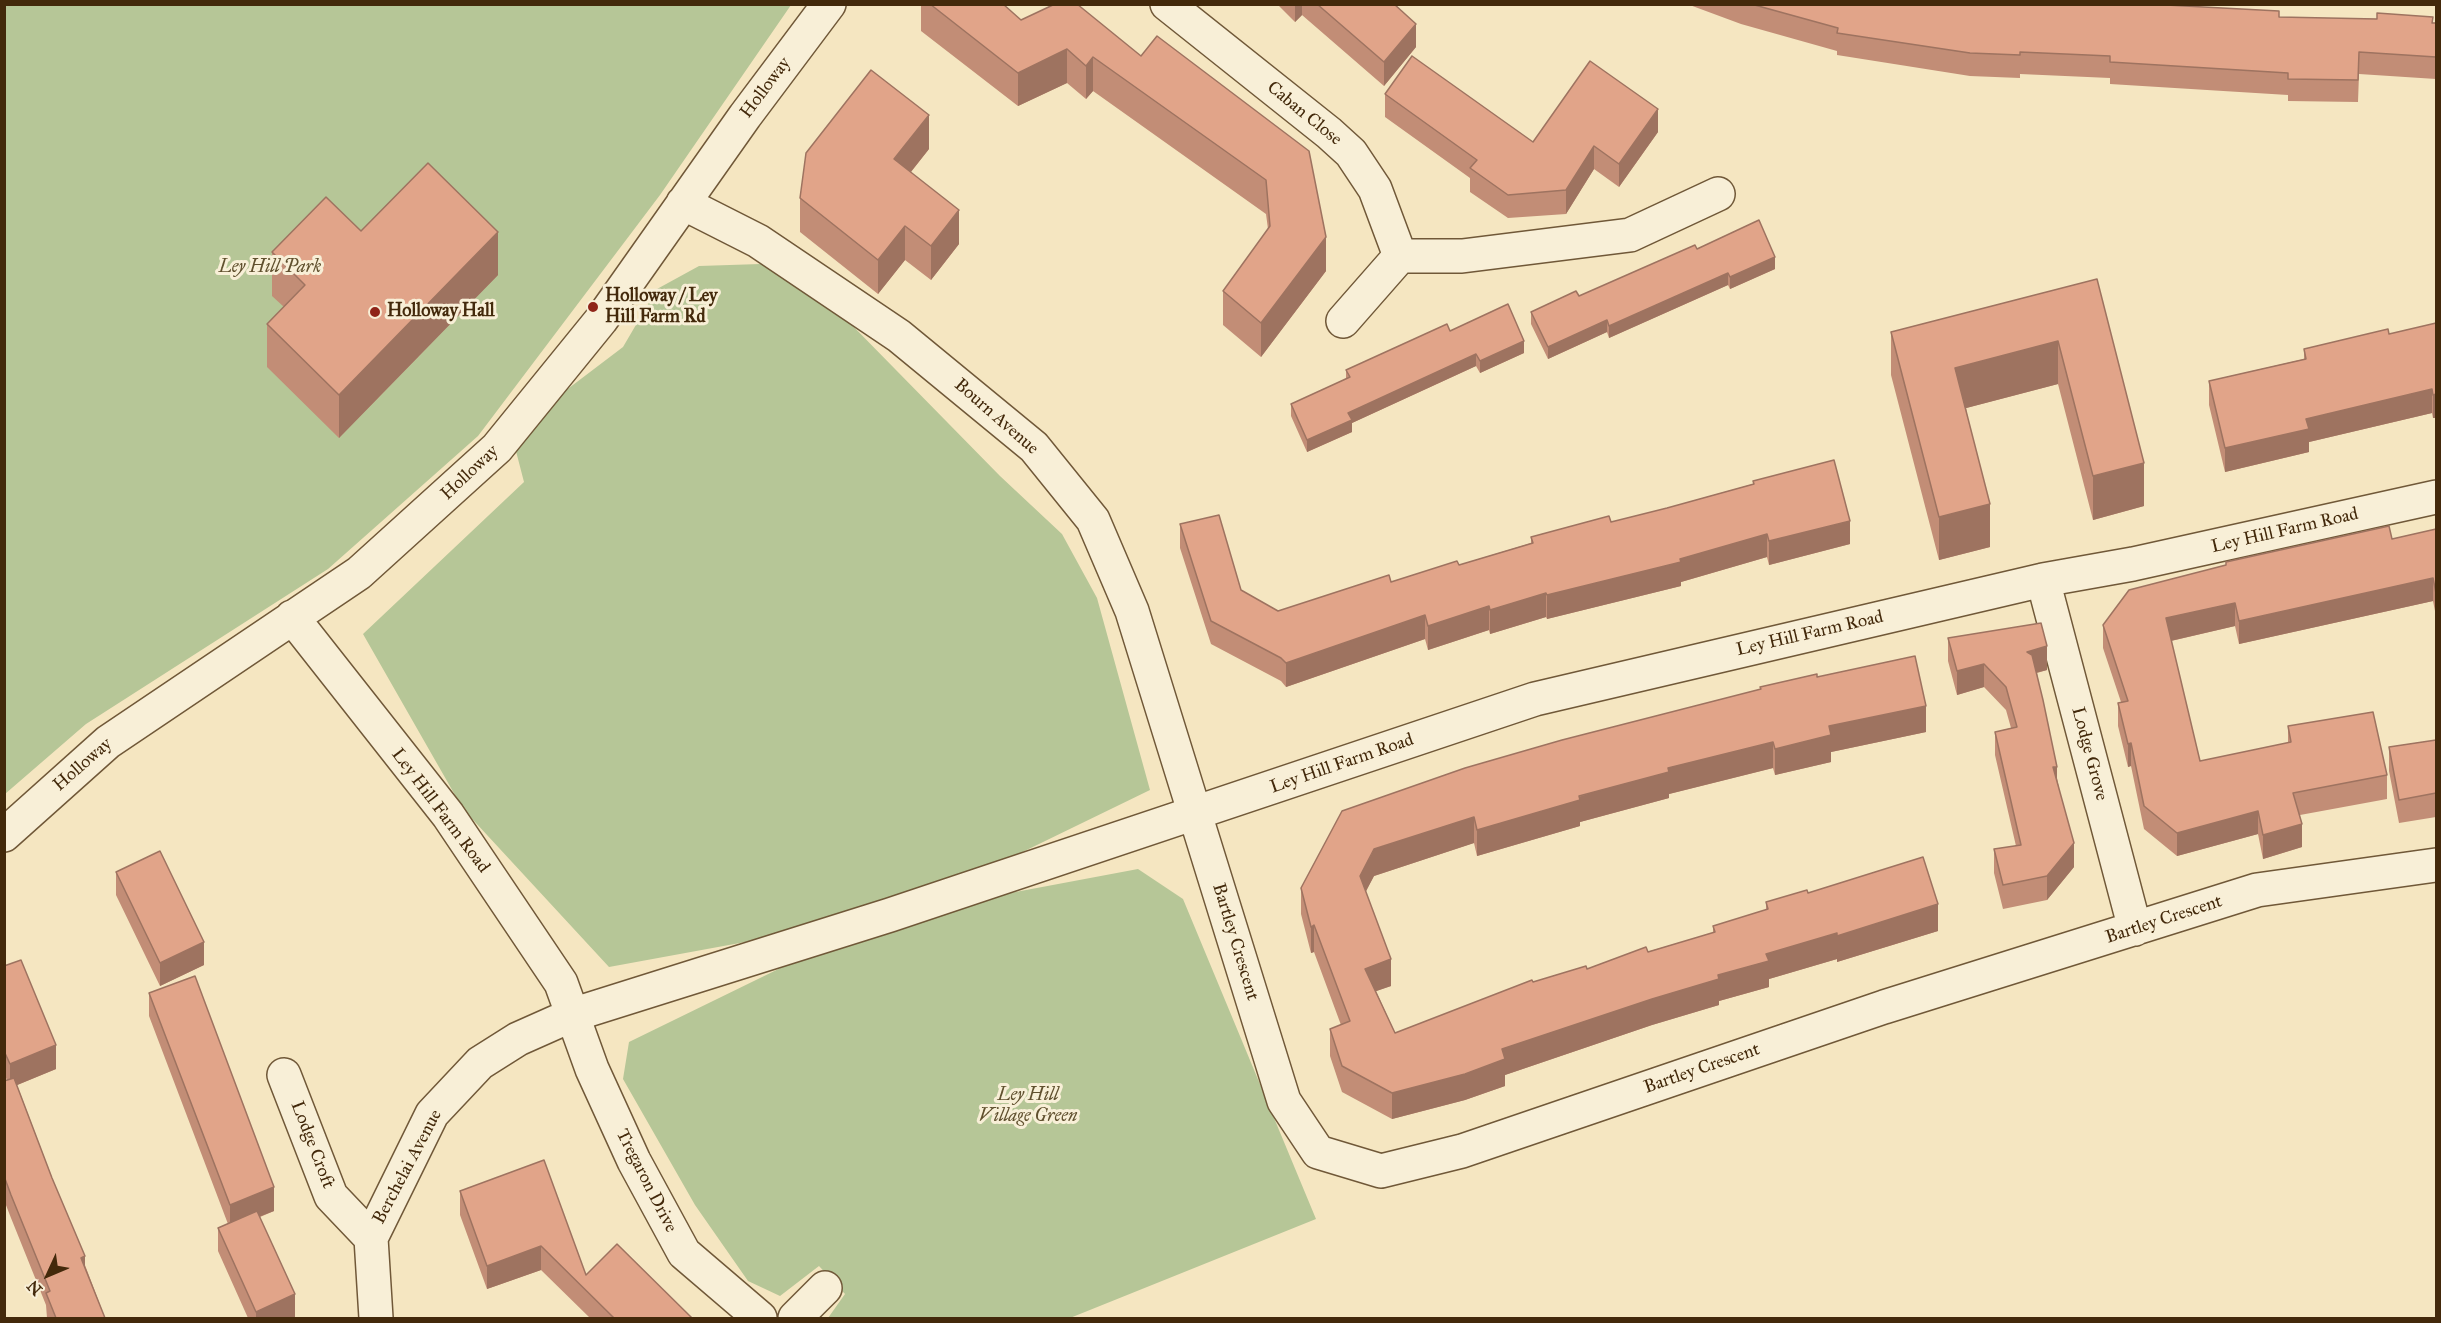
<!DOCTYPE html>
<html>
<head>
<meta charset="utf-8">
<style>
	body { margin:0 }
	#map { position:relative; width:2441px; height:1323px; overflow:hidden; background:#f5e6c1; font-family:"IM FELL Great Primer",serif }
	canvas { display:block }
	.frame { position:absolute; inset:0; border:6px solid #43290b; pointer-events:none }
	.north { position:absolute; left:18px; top:1245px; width:60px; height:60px; -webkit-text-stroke:4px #f8efd7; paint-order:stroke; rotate:226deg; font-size:16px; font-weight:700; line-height:24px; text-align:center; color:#43290b }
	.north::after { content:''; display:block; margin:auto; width:21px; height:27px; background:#43290b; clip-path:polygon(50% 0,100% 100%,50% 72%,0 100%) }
</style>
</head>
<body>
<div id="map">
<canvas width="2441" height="1323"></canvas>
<div class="frame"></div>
<div class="north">N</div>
</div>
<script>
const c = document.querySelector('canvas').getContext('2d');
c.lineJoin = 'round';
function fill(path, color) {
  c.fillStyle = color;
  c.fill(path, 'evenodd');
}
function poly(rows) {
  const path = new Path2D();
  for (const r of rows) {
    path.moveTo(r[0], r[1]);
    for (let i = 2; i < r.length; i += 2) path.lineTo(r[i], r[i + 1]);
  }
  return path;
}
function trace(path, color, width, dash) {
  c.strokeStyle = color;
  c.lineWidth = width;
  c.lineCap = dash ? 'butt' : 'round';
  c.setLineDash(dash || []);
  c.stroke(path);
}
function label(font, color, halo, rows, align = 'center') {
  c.font = font + ' "IM FELL Great Primer",serif';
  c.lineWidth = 6;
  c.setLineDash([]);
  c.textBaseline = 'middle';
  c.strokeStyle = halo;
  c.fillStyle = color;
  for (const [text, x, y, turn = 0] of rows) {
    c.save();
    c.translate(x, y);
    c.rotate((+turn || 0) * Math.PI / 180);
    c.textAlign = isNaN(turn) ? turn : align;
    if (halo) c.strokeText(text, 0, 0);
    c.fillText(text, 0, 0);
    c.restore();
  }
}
const green = poly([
	[5,5,791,5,660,195,478,436,328,569,86,724,5,794],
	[791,263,1000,476,1062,534,1097,598,1150,790,893,915,1138,869,1183,899,1316,1219,1070,1318,828,1318,845,1294,819,1266,780,1296,748,1281,695,1205,623,1079,629,1042,887,916,609,967,463,809,363,634,524,482,511,432,623,347,657,289,699,266]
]);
const minor = poly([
	[1167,4,1329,133,1351,153,1375,189,1400,256,1462,256,1630,235,1718,194],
	[683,203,758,241,899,336,1034,447,1093,520,1132,611,1284,1101,1318,1152,1381,1171,1462,1151,1884,1007,2257,890,2436,865],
	[1343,321,1400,256],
	[2043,580,2135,929],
	[292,617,448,815,561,983,592,1069,634,1161,684,1253,760,1318],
	[4,835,108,742,359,573,497,448,601,320,745,116,829,4],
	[284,1075,331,1196,371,1238],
	[376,1318,371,1238,432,1114,480,1063,518,1039,572,1015,890,915,1535,699,2043,580,2133,564,2436,497],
	[795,1318,825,1288]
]);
const wall = poly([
	[921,4,1003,4,1021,20,1141,56,1309,151,1326,271,1261,357,1223,325,1223,291,1268,229,1266,214,1093,91,1086,99,1067,83,1018,106,921,31],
	[1277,4,1394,4,1416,47,1384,86,1302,15,1295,22],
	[1687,4,2147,4,2279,17,2436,23,2436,79,2359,74,2358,102,2288,101,2288,95,2110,84,2110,78,2020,74,2020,78,1970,76,1837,55,1837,51,1741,24],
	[1385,94,1533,142,1658,132,1619,187,1594,169,1566,214,1508,218,1470,192,1470,178,1385,117],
	[929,149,911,172,959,244,931,280,905,260,878,294,800,232,800,198],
	[361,231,498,275,339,438,267,367,267,324,284,307,272,296,272,252],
	[1697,249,1775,269,1730,289,1728,285,1609,338,1607,332,1548,359,1531,324,1531,312,1579,296],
	[2097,279,2144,506,2093,520,2058,384,1966,408,1990,547,1939,560,1891,375,1891,332],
	[2436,323,2436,418,2433,418,2432,413,2309,442,2309,452,2225,472,2209,405,2209,381,2304,359,2304,349,2389,334],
	[1450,331,1524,353,1480,373,1476,366,1352,423,1352,432,1307,452,1291,416,1291,404,1346,379,1346,370],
	[1753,481,1850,544,1769,565,1767,557,1681,582,1681,586,1547,619,1546,617,1490,634,1489,630,1428,650,1425,639,1286,687,1281,681,1211,644,1180,548,1180,524,1241,590,1278,611,1459,565,1531,543,1531,537,1611,522,1667,508,1753,484],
	[2436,529,2436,616,2433,601,2239,644,2235,626,2171,641,2200,761,2288,743,2288,726,2387,775,2387,799,2300,815,2302,847,2263,859,2258,834,2177,856,2144,829,2131,766,2128,767,2118,726,2118,703,2121,702,2103,648,2103,625,2226,565,2226,562,2392,539],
	[1948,638,2047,670,2037,673,2074,867,2047,900,2003,909,1994,873,1994,849,2016,846,1995,755,1995,732,2011,728,2006,710,1984,687,1957,695,1948,661],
	[1817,677,1926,732,1831,752,1831,762,1775,775,1773,768,1669,794,1669,798,1580,822,1580,826,1477,856,1474,843,1374,876,1365,892,1391,986,1376,991,1395,1033,1533,982,1587,969,1713,933,1713,926,1766,910,1766,902,1808,893,1938,931,1837,962,1837,959,1769,979,1769,987,1719,1001,1719,1005,1652,1025,1505,1075,1505,1086,1465,1100,1392,1119,1342,1092,1330,1056,1330,1029,1341,1025,1314,952,1311,953,1301,914,1301,888,1760,690,1760,687],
	[2436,740,2436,817,2399,823,2389,771,2389,747],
	[116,872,204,965,160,986,116,895],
	[4,966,56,1069,17,1085,105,1318,47,1318,46,1305,11,1218,4,1200,4,1081,7,1080,4,1074],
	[149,993,274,1211,260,1217,295,1318,248,1318,218,1251,218,1228,228,1224,149,1016],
	[460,1191,586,1275,692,1318,590,1318,541,1270,487,1289,460,1215]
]);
const shadedWall = poly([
	[1295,4,1302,4,1302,15,1295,22],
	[1416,24,1416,47,1384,86,1384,62],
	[1067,49,1067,83,1018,106,1018,73],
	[1093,57,1093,91,1086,99,1086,66],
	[1658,109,1658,132,1619,187,1619,164],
	[929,115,929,149,894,193,894,159],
	[1594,146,1594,169,1566,214,1566,190],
	[959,210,959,244,931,280,931,246],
	[905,226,905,260,878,294,878,260],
	[498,232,498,275,339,438,339,395],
	[1326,237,1326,271,1261,357,1261,323],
	[1775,257,1775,269,1730,289,1730,277],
	[1728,273,1728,285,1609,338,1609,326],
	[1607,320,1607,332,1548,359,1548,347],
	[1524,341,1524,353,1480,373,1480,361],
	[2058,341,2058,384,1955,411,1955,368],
	[1476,354,1476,366,1352,423,1352,432,1307,452,1307,440,1348,413],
	[2432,389,2432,413,2309,442,2309,452,2225,472,2225,448,2306,419],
	[2436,394,2436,418,2433,418,2433,395],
	[2144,463,2144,506,2093,520,2093,476],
	[1990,504,1990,547,1939,560,1939,517],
	[1850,521,1850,544,1769,565,1769,541],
	[1767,534,1767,557,1681,582,1681,586,1547,619,1547,595,1680,559],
	[2433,578,2433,601,2239,644,2239,621],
	[1546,593,1546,617,1490,634,1490,610],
	[2235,603,2235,626,2166,642,2166,618],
	[1489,606,1489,630,1428,650,1428,626],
	[1425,615,1425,639,1286,687,1286,663],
	[2047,646,2047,670,2027,675,2027,652],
	[1984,664,1984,687,1957,695,1957,671],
	[1926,706,1926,732,1831,752,1831,762,1775,775,1775,749,1829,726],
	[1773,742,1773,768,1669,794,1669,798,1580,822,1580,826,1477,856,1477,830,1668,768],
	[2131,743,2131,766,2128,767,2128,744],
	[2053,767,2057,767,2057,790],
	[2258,811,2258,834,2177,856,2177,833],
	[1474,817,1474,843,1374,876,1360,903,1360,876,1374,849],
	[2302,824,2302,847,2263,859,2263,835],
	[2074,843,2074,867,2047,900,2047,876],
	[1938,904,1938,931,1837,962,1837,936],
	[1314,925,1314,952,1311,953,1311,927],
	[1837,933,1837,959,1769,979,1769,987,1719,1001,1719,1005,1652,1025,1505,1075,1505,1086,1465,1100,1392,1119,1392,1093,1502,1049,1766,954],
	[204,942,204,965,160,986,160,963],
	[1391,959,1391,986,1365,995,1365,969],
	[56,1045,56,1069,10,1088,10,1064],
	[274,1187,274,1211,230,1228,230,1205],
	[541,1246,541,1270,487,1289,487,1266],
	[85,1256,85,1280,81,1258],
	[295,1294,295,1318,256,1318,256,1312]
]);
const building = poly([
	[930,4,1003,4,1021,20,1055,4,1077,4,1141,56,1157,36,1309,151,1326,237,1261,323,1223,291,1270,226,1266,180,1093,57,1086,66,1067,49,1018,73,930,4],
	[1317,4,1394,4,1416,24,1384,62,1317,4],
	[1751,4,2147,4,2279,11,2279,17,2377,19,2377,13,2433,17,2432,23,2436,23,2436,57,2359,52,2358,80,2288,79,2288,73,2110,62,2110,56,2020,52,2020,55,1970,53,1837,33,1838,28,1751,4],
	[1412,56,1533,142,1590,61,1658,109,1619,164,1594,146,1566,190,1508,195,1470,168,1477,160,1385,94,1412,56],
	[871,70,929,115,894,159,959,210,931,246,905,226,878,260,800,198,806,153,871,70],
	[428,163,498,232,339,395,267,324,305,285,272,252,326,197,361,231,428,163],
	[1759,220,1775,257,1730,277,1728,273,1609,326,1607,320,1548,347,1531,312,1576,291,1579,296,1695,245,1697,249,1759,220],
	[2097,279,2144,463,2093,476,2058,341,1955,368,1990,504,1939,517,1891,332,2097,279],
	[1508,304,1524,341,1480,361,1476,354,1348,413,1352,420,1307,440,1291,404,1350,377,1346,370,1447,324,1450,331,1508,304],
	[2436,323,2436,394,2433,395,2432,389,2306,419,2309,429,2225,448,2209,381,2306,359,2304,349,2388,329,2389,334,2436,323],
	[1834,460,1850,521,1769,541,1767,534,1680,559,1681,562,1547,595,1546,593,1490,610,1489,606,1428,626,1425,615,1286,663,1281,658,1211,621,1180,524,1219,515,1241,590,1278,611,1389,575,1391,582,1457,561,1459,565,1533,543,1531,537,1609,516,1611,522,1667,508,1754,484,1753,481,1834,460],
	[2389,526,2392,539,2436,529,2436,593,2433,578,2239,621,2235,603,2166,618,2200,761,2291,742,2288,726,2373,712,2387,775,2293,793,2302,824,2263,835,2258,811,2177,833,2144,806,2131,743,2128,744,2118,703,2128,701,2103,625,2129,590,2226,565,2226,562,2389,526],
	[2041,623,2047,646,2027,652,2032,655,2043,700,2057,767,2053,767,2074,843,2047,876,2003,885,1994,849,2021,845,1995,732,2017,727,2006,687,1984,664,1957,671,1948,638,2041,623],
	[1915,656,1926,706,1829,726,1831,735,1775,749,1773,742,1668,768,1669,772,1579,796,1580,800,1477,830,1474,817,1374,849,1360,876,1391,959,1365,969,1395,1033,1532,980,1533,982,1586,966,1587,969,1646,947,1648,952,1715,932,1713,926,1768,909,1766,902,1807,890,1808,893,1923,857,1938,904,1837,936,1837,933,1766,954,1769,961,1718,975,1719,979,1652,999,1502,1049,1505,1059,1465,1074,1392,1093,1342,1066,1330,1029,1350,1021,1314,925,1311,927,1301,888,1342,811,1465,768,1562,740,1761,689,1760,687,1817,674,1817,677,1915,656],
	[2436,740,2436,793,2399,800,2389,747,2436,740],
	[160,851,204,942,160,963,116,872,160,851],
	[21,960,56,1045,10,1064,4,1051,4,966,21,960],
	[195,976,274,1187,230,1205,149,993,195,976],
	[14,1078,52,1178,85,1256,81,1258,105,1318,56,1318,46,1293,50,1291,11,1195,4,1176,4,1081,14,1078],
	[544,1160,586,1275,617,1244,692,1318,614,1318,541,1246,487,1266,460,1191,544,1160],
	[257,1211,295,1294,256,1312,218,1228,257,1211]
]);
const markers = [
	[593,307,6,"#8f2418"],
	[375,312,6,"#8f2418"]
];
const streetNames = [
	["Holloway",766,88,-53],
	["Caban Close",1304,114,39],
	["Bourn Avenue",996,417,41],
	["Holloway",470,473,-43],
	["Ley Hill Farm Road",2285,531,-13],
	["Ley Hill Farm Road",1810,634,-13],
	["Lodge Grove",2089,754,75],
	["Ley Hill Farm Road",1342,764,-19],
	["Holloway",83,765,-41],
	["Ley Hill Farm Road",440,811,53],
	["Bartley Crescent",2164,920,-18],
	["Bartley Crescent",1235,942,73],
	["Bartley Crescent",1702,1069,-19],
	["Lodge Croft",312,1145,69],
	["Berchelai Avenue",408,1167,-62],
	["Tregaron Drive",646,1181,63]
];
const parkNames = [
	["Ley Hill Park",270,268],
	["Ley Hill",1028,1096],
	["Village Green",1028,1117]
];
const poiNames = [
	["Holloway / Ley",605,297],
	["Hill Farm Rd",605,318],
	["Holloway Hall",387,312]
];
fill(green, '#b6c697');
trace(minor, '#705838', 36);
trace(minor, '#f8efd7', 33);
fill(wall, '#c28d76');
fill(shadedWall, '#9e7360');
fill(building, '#e1a489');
trace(building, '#9e7360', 1.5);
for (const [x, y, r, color] of markers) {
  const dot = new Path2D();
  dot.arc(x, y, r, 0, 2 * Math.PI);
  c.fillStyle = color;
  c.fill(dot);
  trace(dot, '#f8efd7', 2);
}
label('18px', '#43290b', '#f8efd7', streetNames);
label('italic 18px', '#60502e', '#f8efd7', parkNames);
label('bold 18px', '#43290b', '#f8efd7', poiNames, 'left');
</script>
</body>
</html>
